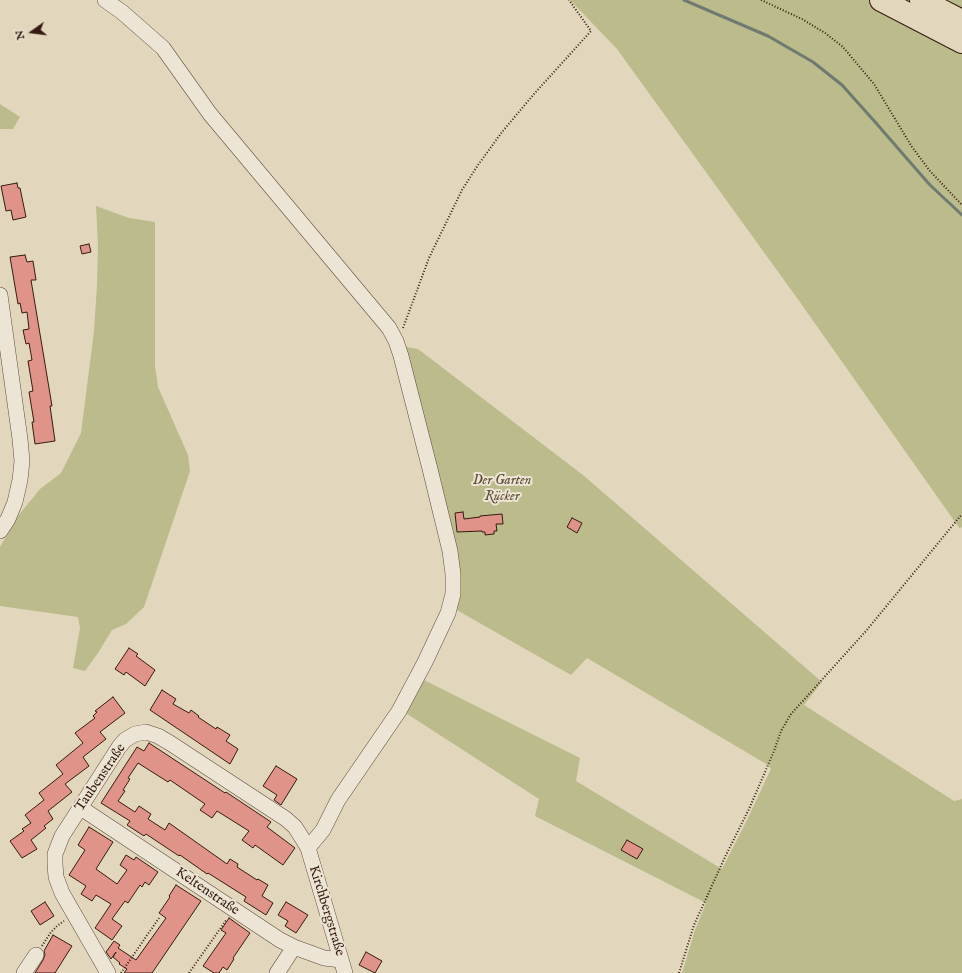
<!DOCTYPE html>
<html>
<head>
<meta charset="utf-8">
<style>
	body { margin:0 }
	#map { position:relative; width:962px; height:973px; overflow:hidden; background:#e2d6bd; font-family:"IM FELL English",serif }
	canvas { display:block }
	.north { position:absolute; left:12px; top:12px; width:40px; height:40px; -webkit-text-stroke:3px #ece4d4; paint-order:stroke; rotate:256deg; font-size:11px; font-weight:700; line-height:16px; text-align:center; color:#361b10 }
	.north::after { content:''; display:block; margin:auto; width:14px; height:18px; background:#361b10; clip-path:polygon(50% 0,100% 100%,50% 72%,0 100%) }
</style>
</head>
<body>
<div id="map">
<canvas width="962" height="973"></canvas>
<div class="north">N</div>
</div>
<script>
const c = document.querySelector('canvas').getContext('2d');
c.lineJoin = 'round';
function fill(path, color) {
  c.fillStyle = color;
  c.fill(path, 'evenodd');
}
function poly(rows) {
  const path = new Path2D();
  for (const r of rows) {
    path.moveTo(r[0], r[1]);
    for (let i = 2; i < r.length; i += 2) path.lineTo(r[i], r[i + 1]);
  }
  return path;
}
function trace(path, color, width, dash) {
  c.strokeStyle = color;
  c.lineWidth = width;
  c.lineCap = dash ? 'butt' : 'round';
  c.setLineDash(dash || []);
  c.stroke(path);
}
function label(font, color, halo, rows, align = 'center') {
  c.font = font + ' "IM FELL English",serif';
  c.lineWidth = 4;
  c.setLineDash([]);
  c.textBaseline = 'middle';
  c.strokeStyle = halo;
  c.fillStyle = color;
  for (const [text, x, y, turn = 0] of rows) {
    c.save();
    c.translate(x, y);
    c.rotate((+turn || 0) * Math.PI / 180);
    c.textAlign = isNaN(turn) ? turn : align;
    if (halo) c.strokeText(text, 0, 0);
    c.fillText(text, 0, 0);
    c.restore();
  }
}
const green = poly([
	[570,0,962,0,962,526,960,529,797,298,617,49],
	[0,104,20,117,13,129,0,129],
	[96,206,129,218,155,222,155,366,158,387,188,455,190,471,144,607,126,624,112,630,98,653,85,671,73,668,80,628,78,617,0,606,0,547,18,516,40,489,61,473,81,433,94,331,97,285,98,246],
	[407,347,418,349,583,475,822,682,804,705,954,801,962,799,962,973,682,973,695,930,706,903,535,816,539,799,404,712,422,679,580,758,576,781,722,869,746,822,771,769,768,765,587,658,571,675,455,609,403,350]
]);
const stream = poly([
	[684,0,768,36,813,62,842,85,876,123,909,161,930,185,962,215]
]);
const building = poly([
	[17,183,18,188,20,188,26,217,13,220,11,210,6,211,1,186,17,183],
	[89,244,91,252,82,254,80,246,89,244],
	[25,255,27,262,33,261,36,280,31,280,52,406,50,406,55,441,35,444,32,422,34,422,29,392,33,391,28,361,32,360,29,343,26,344,23,330,29,329,27,312,22,313,20,303,18,304,10,257,25,255],
	[463,512,464,519,480,517,480,516,502,514,503,524,496,524,497,531,494,531,494,534,485,535,485,532,482,532,482,531,457,532,455,513,463,512],
	[572,518,582,523,577,533,567,527,572,518],
	[129,648,138,654,136,656,155,670,145,686,126,672,124,675,115,669,129,648],
	[162,690,176,699,173,704,189,713,191,710,199,716,198,717,216,729,217,727,230,735,226,741,238,749,230,764,150,710,162,690],
	[113,697,125,713,100,732,106,739,83,757,89,766,65,784,72,792,48,811,53,819,44,826,46,828,31,840,37,849,22,858,10,841,24,831,22,829,31,823,25,815,44,800,39,793,63,774,56,765,83,743,75,733,95,718,93,716,97,712,95,711,113,697],
	[149,743,225,793,226,792,271,822,267,827,295,848,283,865,255,845,253,848,242,840,249,831,217,811,212,818,200,810,205,804,170,780,168,782,138,763,128,778,130,779,123,790,125,791,118,801,135,812,139,806,151,814,148,819,165,830,169,823,227,864,230,859,238,864,237,867,257,880,258,879,268,885,262,896,273,903,266,915,244,901,246,897,208,873,207,874,180,855,179,856,146,834,144,836,127,825,130,821,101,803,137,747,144,751,149,743],
	[276,766,297,779,281,805,274,800,277,795,263,786,276,766],
	[89,827,113,842,96,869,117,884,127,870,120,865,126,855,134,860,136,857,158,872,149,885,145,882,142,887,140,885,128,903,125,901,112,919,122,926,112,940,95,928,111,904,96,895,92,901,81,894,86,886,69,875,85,850,78,845,89,827],
	[627,840,643,849,637,859,621,850,627,840],
	[176,885,201,901,152,973,124,973,127,969,119,964,120,963,113,957,116,952,111,959,106,952,114,941,120,945,118,948,136,960,166,918,159,913,170,897,169,896,176,885],
	[45,902,54,916,40,925,31,911,45,902],
	[286,902,308,915,296,933,285,926,288,921,278,915,286,902],
	[229,918,250,933,233,958,234,959,227,970,223,967,219,973,214,973,203,966,226,933,221,930,229,918],
	[53,935,72,946,55,973,35,973,43,960,45,955,44,951,53,935],
	[366,952,382,961,375,973,359,965,366,952]
]);
const path = poly([
	[761,0,802,19,825,33,843,47,874,84,912,147,930,171,962,205],
	[403,328,429,258,462,190,478,165,502,132,534,94,591,31,569,0],
	[42,946,51,932,57,926,64,921],
	[121,973,159,918],
	[189,973,227,919],
	[679,973,694,925,725,857,749,809,774,751,781,731,791,714,866,631,962,514]
]);
const minor = poly([
	[105,0,122,12,163,48,210,114,389,328,396,341,401,356,430,469,450,551,453,574,453,594,448,613,425,662,399,711,338,800,323,830,308,848],
	[0,295,20,439,22,461,20,480,15,502,8,519,0,531],
	[81,808,280,940,294,947,324,958,341,960],
	[24,973,36,955],
	[108,973,62,893,56,877,55,864,55,854,62,836,119,747,125,740,135,734,146,732,158,736,170,743,286,819,295,827,302,838,308,848,345,973],
	[277,973,294,947]
]);
const highway = poly([
	[881,0,962,42],
	[921,0,962,21]
]);
const parkNames = [
	["Der Garten",502,481],
	["Rücker",502,497]
];
const streetNames = [
	["Taubenstraße",101,778,-56],
	["Keltenstraße",207,892,34],
	["Kirchbergstraße",326,911,73]
];
fill(green, '#bcbb8c');
trace(stream, '#6f7a71', 3);
fill(building, '#e09389');
trace(building, '#361b10', 1);
trace(minor, '#614a3b', 16);
trace(highway, '#361b10', 24);
trace(path, '#361b10', 2, [1, 2]);
trace(minor, '#ece4d4', 15);
trace(highway, '#e2d6bd', 22);
label('italic 14px', '#5e4b35', '#ece4d4', parkNames);
label('14px', '#361b10', '#ece4d4', streetNames);
</script>
</body>
</html>
